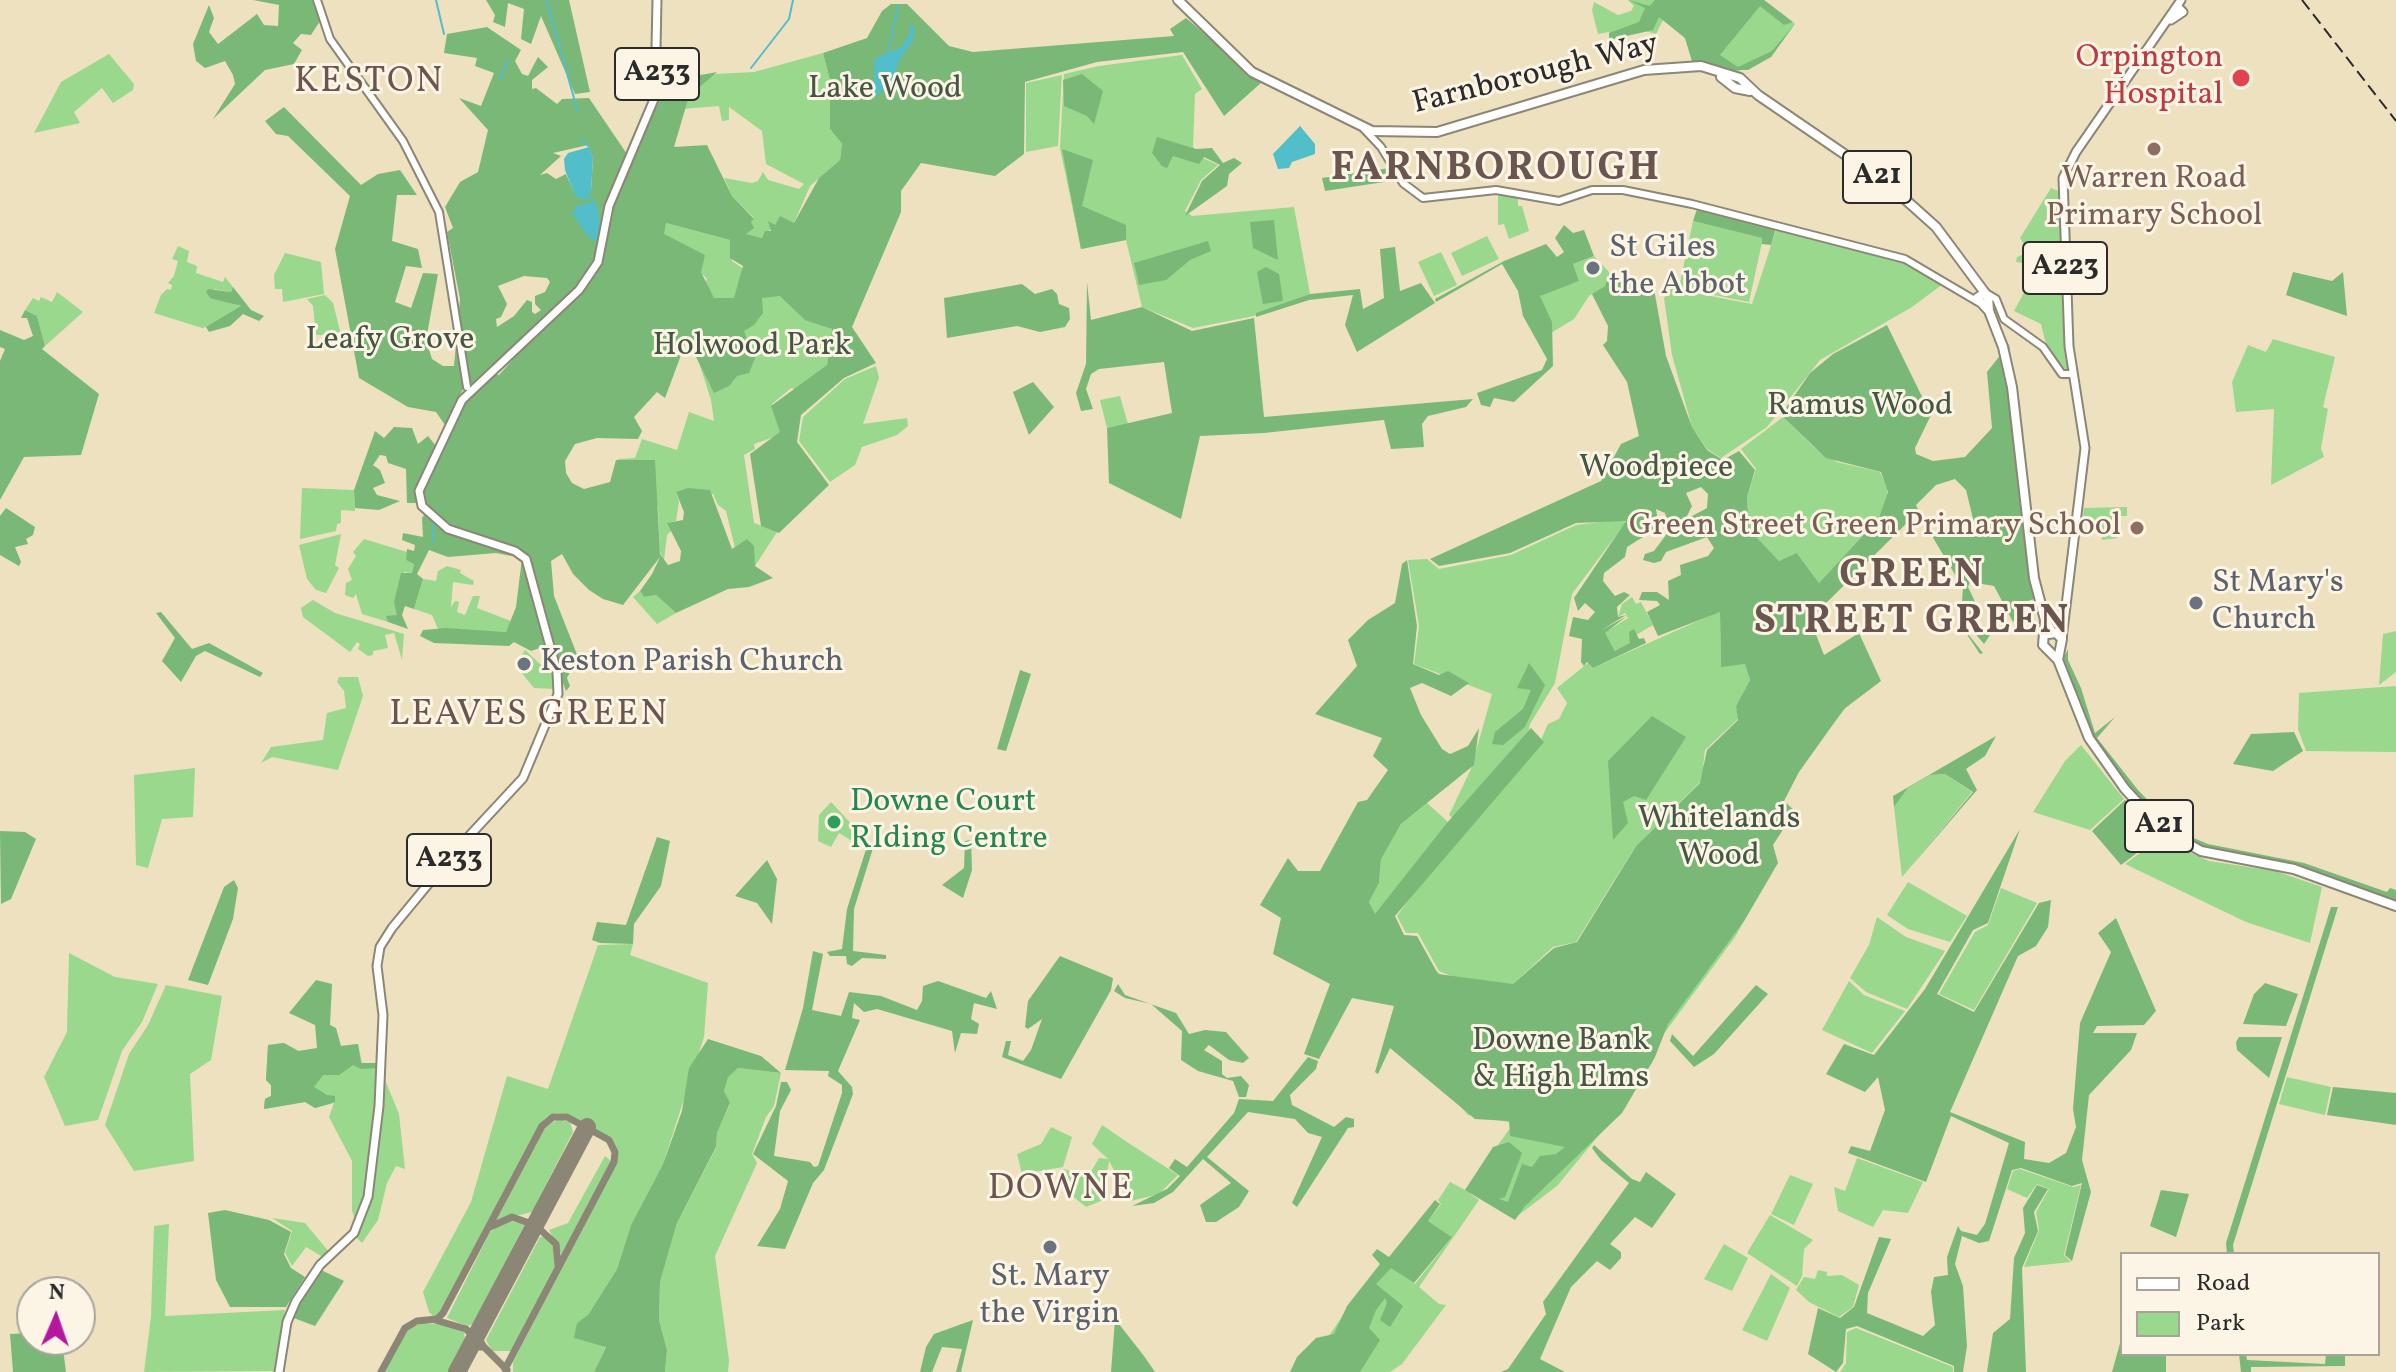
<!DOCTYPE html>
<html>
<head>
<meta charset="utf-8">
<style>
	body { margin:0 }
	#map { position:relative; width:2396px; height:1372px; overflow:hidden; background:#eee1c0; font-family:Vollkorn,serif }
	canvas { display:block }
	.legend { position:absolute; left:2120px; top:1252px; width:260px; height:104px; box-sizing:border-box; background:#fcf5e5; border:2px solid #a8a49b; margin:0; padding:10px 14px; list-style:none; font-size:24px; color:#2b2b2b }
	.legend li { display:flex; align-items:center; gap:16px; height:40px }
	.legend b { width:40px; border:2px solid #a8a49b }
	.north { position:absolute; left:16px; top:1276px; width:80px; height:80px; box-sizing:border-box; background:#fcf5e5; border:2px solid #a8a49b; border-radius:50%; rotate:2deg; font-size:22px; font-weight:700; line-height:32px; text-align:center; color:#2b2b2b }
	.north::after { content:''; display:block; margin:auto; width:28px; height:36px; background:#b5179e; clip-path:polygon(50% 0,100% 100%,50% 72%,0 100%) }
</style>
</head>
<body>
<div id="map">
<canvas width="2396" height="1372"></canvas>
<ul class="legend">
<li><b style="height:10px;background:#fff"></b>Road</li>
<li><b style="height:22px;background:#99d88d"></b>Park</li>
</ul>
<div class="north">N</div>
</div>
<script>
const c = document.querySelector('canvas').getContext('2d');
c.lineJoin = 'round';
function fill(path, color) {
  c.fillStyle = color;
  c.fill(path, 'evenodd');
}
function poly(rows) {
  const path = new Path2D();
  for (const r of rows) {
    path.moveTo(r[0], r[1]);
    for (let i = 2; i < r.length; i += 2) path.lineTo(r[i], r[i + 1]);
  }
  return path;
}
function trace(path, color, width, dash) {
  c.strokeStyle = color;
  c.lineWidth = width;
  c.lineCap = dash ? 'butt' : 'round';
  c.setLineDash(dash || []);
  c.stroke(path);
}
function label(font, color, halo, rows, align = 'center') {
  c.font = font + ' Vollkorn,serif';
  c.lineWidth = 6;
  c.setLineDash([]);
  c.textBaseline = 'middle';
  c.strokeStyle = halo;
  c.fillStyle = color;
  for (const [text, x, y, turn = 0] of rows) {
    c.save();
    c.translate(x, y);
    c.rotate((+turn || 0) * Math.PI / 180);
    c.textAlign = isNaN(turn) ? turn : align;
    if (halo) c.strokeText(text, 0, 0);
    c.fillText(text, 0, 0);
    c.restore();
  }
}
const green = poly([
	[1628,0,1764,0,1795,24,1771,57,1737,72,1692,61,1685,38,1663,20,1656,34,1642,30,1611,39,1609,32,1598,34,1592,10,1594,2,1618,15,1631,11,1634,6],
	[823,53,830,80,830,129,842,144,840,160,810,186,794,223,775,225,762,238,745,234,753,228,751,222,754,218,732,196,724,178,752,183,758,181,763,172,768,180,799,189,804,184,766,164,762,131,729,107,729,120,722,121,719,106,657,111,660,67,695,75,754,72],
	[109,54,134,84,133,90,113,103,102,88,74,112,80,123,34,133,61,82],
	[1182,55,1202,89,1195,94,1193,147,1203,158,1218,165,1201,180,1185,211,1192,216,1294,207,1310,294,1254,316,1193,328,1142,307,1126,240,1081,249,1060,148,1064,74,1099,66],
	[1062,75,1058,146,1026,152,1026,83],
	[2051,188,2061,192,2068,372,2047,348,2041,324,2014,311,2034,274,2031,264,2016,262,2017,257,2029,252,2020,238],
	[1498,193,1518,196,1518,206,1522,206,1529,231,1509,239,1504,224,1498,225],
	[1693,221,1763,238,1749,302,1679,288],
	[666,223,730,240,732,261,832,329,827,365,802,392,791,388,772,404,778,418,791,431,754,444,755,449,744,455,754,523,777,532,755,566,747,539,735,548,726,511,718,505,713,494,676,493,679,501,676,521,668,523,671,531,667,535,664,560,660,552,658,507,616,481,618,459,635,458,642,439,677,450,689,412,714,421,711,400,687,325,707,279,663,234],
	[1776,230,1909,263,1943,284,1912,307,1820,360,1767,427,1721,458,1707,449,1692,427,1672,355,1664,298,1671,289,1679,290,1752,304],
	[1487,236,1499,259,1462,276,1451,253],
	[178,246,189,251,187,262,197,266,196,273,223,282,225,277,233,287,231,292,214,289,219,299,242,307,217,324,202,328,154,313,161,295,167,289,171,290,172,285,168,283,174,276,178,261,172,259],
	[1441,252,1457,285,1434,296,1418,262],
	[285,253,321,262,324,294,283,302,282,289,275,289,274,275],
	[1594,256,1609,272,1605,286,1589,296,1574,319,1551,333,1539,295,1579,281,1573,264],
	[57,292,83,312,45,346,37,316,25,310,33,298,39,301,41,297,52,302],
	[325,295,333,303,341,335,316,335,313,306,307,299],
	[2273,339,2335,357,2323,407,2328,409,2321,448,2324,457,2271,485,2274,409,2236,412,2232,382,2248,345,2266,352],
	[876,366,879,378,863,424,907,418,908,426,897,435,862,447,855,465,830,482,799,441,803,417,845,379],
	[1120,396,1128,424,1107,428,1100,400],
	[1783,417,1816,449,1837,462,1880,472,1887,488,1888,500,1879,518,1819,583,1798,554,1779,561,1749,529,1747,497,1756,469,1741,449],
	[302,488,354,490,355,511,341,510,341,523,337,524,336,531,300,539],
	[2127,507,2127,516,2119,516,2117,538,2102,540,2101,525,2082,523,2084,508],
	[1617,520,1626,522,1572,594,1555,683,1530,724,1526,745,1458,823,1449,815,1471,769,1492,694,1414,664,1419,626,1408,560,1427,559,1439,569,1511,555,1576,525],
	[341,534,335,565,339,568,326,593,316,590,307,579,299,545],
	[364,539,407,552,406,560,414,563,412,573,404,572,397,616,387,616,388,622,362,614,356,594,353,598,345,595,346,583,352,580,348,569,356,556,353,552],
	[447,566,461,570,460,573,474,581,473,585,453,582,451,607,455,601,459,602,457,612,465,615,473,596,480,596,477,608,511,621,506,632,438,629,432,615,414,609,423,579,436,581,438,571],
	[640,591,644,597,656,595,676,613,657,624,633,597],
	[1632,597,1636,604,1641,602,1653,625,1636,635,1630,632,1631,643,1616,652,1604,633,1628,618,1625,613,1618,617,1622,604],
	[313,600,335,613,404,634,402,660,394,633,385,635,388,648,373,651,373,655,368,656,358,649,360,644,357,642,350,652,303,617,301,608],
	[1720,611,1721,666,1745,664,1750,680,1736,706,1739,718,1705,750,1703,766,1710,751,1736,729,1755,718,1879,681,1848,705,1797,769,1796,777,1781,799,1792,815,1771,842,1776,862,1771,874,1735,937,1663,1035,1653,1061,1631,1096,1557,1186,1516,1217,1468,1192,1479,1200,1419,1287,1439,1304,1446,1305,1402,1364,1390,1372,1291,1372,1318,1340,1325,1342,1345,1312,1383,1269,1374,1255,1415,1284,1452,1237,1428,1221,1441,1204,1438,1200,1450,1182,1465,1190,1514,1123,1468,1115,1449,1093,1385,1043,1396,1005,1366,999,1371,986,1358,981,1368,953,1381,931,1395,940,1402,935,1411,938,1419,956,1446,979,1459,987,1490,994,1530,990,1588,936,1630,868,1700,787,1700,782,1635,847,1576,942,1553,947,1513,984,1468,983,1439,971,1418,933,1406,933,1397,916,1489,787,1514,764,1521,768,1536,751,1548,724,1559,719,1567,703,1557,688,1588,663,1593,668],
	[2396,631,2396,672,2379,685,2383,634],
	[525,650,540,664,552,668,554,689,534,688,520,671,520,659],
	[339,677,358,677,363,696,338,770,272,757,261,763,271,747,323,740,327,713,346,708,344,691,337,682],
	[2396,686,2396,752,2306,751,2298,729,2299,693],
	[2081,745,2124,799,2090,830,2033,812,2065,761],
	[195,768,193,817,162,819,148,868,136,865,134,775],
	[1945,774,1972,792,1902,877,1894,807,1908,788,1930,775],
	[831,802,858,831,852,841,839,833,831,847,818,841,819,815],
	[1427,803,1448,822,1375,915,1369,902,1379,883,1381,858,1401,824],
	[2159,839,2209,861,2275,871,2322,887,2310,943,2246,922,2125,864],
	[1908,882,1967,916,1950,942,1908,929,1887,915],
	[2001,888,2037,903,1974,1010,1939,994,1975,932,1988,925],
	[1877,917,1906,937,1945,951,1907,1009,1866,992,1850,978,1869,945],
	[633,944,630,955,708,983,704,1037,663,1164,631,1225,617,1269,588,1315,606,1346,594,1372,513,1372,513,1362,616,1164,618,1150,612,1139,567,1114,556,1113,544,1119,440,1312,434,1317,429,1312,423,1292,471,1202,507,1076,548,1089,598,945],
	[69,953,115,977,158,984,142,1022,122,1051,98,1120,65,1126,44,1077,67,1032],
	[1849,981,1864,995,1905,1011,1872,1053,1822,1030],
	[166,985,222,996,211,1060,190,1074,194,1161,134,1171,105,1125,129,1054,148,1025],
	[284,1043,299,1051,358,1044,362,1063,378,1063,399,1114,405,1169,396,1166,387,1183,378,1220,362,1243,356,1237,358,1232,352,1210,352,1161,329,1117,334,1103,315,1108,305,1102,264,1109,265,1099,271,1096,271,1085,266,1080,268,1045],
	[738,1068,781,1073,774,1106,766,1117,752,1154,757,1163,715,1256,729,1360,728,1372,665,1372,667,1350,659,1320,660,1282,677,1223,716,1148,717,1133,730,1104,724,1091,728,1076],
	[2287,1077,2331,1087,2325,1115,2279,1104],
	[558,1119,570,1122,573,1132,532,1212,495,1221,544,1128],
	[1102,1125,1127,1142,1178,1175,1159,1194,1131,1201,1109,1161,1103,1200,1086,1207,1060,1186,1064,1169,1088,1177,1099,1158,1108,1159,1092,1144],
	[1051,1127,1072,1137,1063,1167,1022,1174,1017,1154,1041,1144],
	[605,1156,611,1161,562,1255,549,1230,568,1223],
	[1857,1158,1923,1182,1908,1213,1883,1210,1873,1227,1838,1211,1834,1187,1845,1191],
	[2020,1169,2073,1187,2081,1185,2064,1255,2071,1262,2024,1267,2039,1230,2036,1212,2049,1189,2037,1184,2027,1198,2007,1189,2013,1171],
	[1790,1175,1813,1184,1794,1225,1771,1214],
	[1770,1215,1813,1240,1804,1249,1802,1276,1797,1286,1747,1253],
	[272,1218,305,1223,329,1252,323,1257,306,1247,292,1266,285,1253,292,1231],
	[506,1220,525,1224,473,1324,467,1326,447,1318,490,1232],
	[169,1224,165,1316,285,1310,276,1371,144,1372,151,1317,154,1226],
	[540,1237,548,1237,555,1245,555,1268,512,1351,492,1351,486,1340],
	[1724,1244,1748,1258,1732,1291,1704,1279],
	[1818,1270,1827,1272,1827,1276,1842,1275,1859,1285,1853,1307,1839,1317,1809,1302,1796,1290,1804,1277,1815,1279],
	[1771,1274,1790,1288,1767,1341,1742,1330],
	[423,1323,447,1325,464,1332,465,1339,448,1372,384,1372,408,1329],
	[1856,1328,1953,1367,1953,1372,1840,1372,1846,1363,1847,1332]
]);
const forest = poly([
	[253,0,312,0,320,21,311,35,301,34,293,43,302,50,294,64,265,70,213,119,235,84,233,75,225,61,205,68,196,61,193,44,209,5,214,18,209,32,218,44,257,14,264,25,278,26,279,5],
	[486,0,569,0,590,92,575,94,541,16,531,44,521,39,524,9,508,3,505,27,493,22,495,15],
	[1628,0,1650,6,1655,0,1764,0,1793,22,1784,25,1760,6,1720,55,1738,67,1772,51,1794,25,1771,57,1748,70,1725,70,1692,61,1685,38,1659,17,1653,30,1609,40,1609,33,1639,22,1645,8],
	[891,4,907,4,949,46,973,52,1174,36,1170,29,1186,18,1262,82,1224,116,1183,52,1097,62,1025,82,1024,154,995,176,921,163,901,191,901,212,852,327,876,363,844,378,801,415,797,442,829,485,779,533,761,526,750,454,780,432,771,406,827,365,832,329,805,320,780,296,762,298,763,313,754,325,744,331,755,358,749,373,737,376,729,386,714,393,687,339,665,398,657,392,634,417,642,431,638,439,597,438,575,444,565,461,566,473,572,483,584,489,610,482,616,460,655,460,660,554,668,565,680,561,681,551,667,523,683,520,684,512,676,492,688,488,710,490,732,549,747,539,754,546,755,566,773,578,749,587,728,589,676,613,656,595,644,597,640,591,652,574,660,557,623,605,603,599,589,590,573,574,562,554,551,561,554,596,578,657,567,678,570,686,566,691,549,645,531,651,514,642,509,646,434,643,420,636,423,630,446,628,506,632,516,607,522,558,496,553,448,557,429,550,417,574,423,579,414,609,405,606,402,615,408,629,388,622,386,616,397,615,394,602,401,573,412,573,414,564,406,560,407,549,414,551,415,545,402,540,403,533,423,537,422,518,427,510,423,489,461,407,495,374,499,375,525,346,480,382,465,385,445,425,436,412,408,407,359,378,335,249,350,196,288,136,276,134,265,121,284,107,361,185,378,174,400,170,417,195,397,195,392,241,418,249,422,268,406,266,395,302,411,308,423,273,438,274,426,340,432,359,443,366,454,366,460,299,447,232,453,228,445,207,460,182,478,172,488,130,459,98,481,106,494,73,475,66,477,58,444,53,447,34,487,27,521,50,515,61,522,74,528,76,538,57,548,67,532,80,532,89,536,88,557,104,562,99,589,98,629,157,671,81,717,72,689,96,674,147,707,145,732,196,754,219,751,222,754,228,746,234,762,238,765,231,771,231,768,221,775,225,780,216,794,223,819,178,840,160,842,144,830,129,830,80,823,53,867,38,882,11],
	[588,145,593,158,591,191,575,194,566,174,556,179,547,173,540,175,561,156,553,153],
	[666,223,730,240,730,258,743,266,734,298,714,298,701,272,705,255,664,234],
	[524,276,547,278,550,282,545,292,535,296,535,304,541,310,535,314,532,312,532,302,527,300,514,316,497,327,496,319,501,317,507,304,498,286],
	[1082,74,1103,91,1094,124,1087,116,1064,106,1063,80],
	[1157,137,1196,149,1212,148,1223,163,1234,158,1242,163,1229,174,1227,186,1185,216,1202,181,1220,165,1204,157,1199,164,1173,156,1167,168,1162,166,1152,153],
	[1062,149,1093,160,1082,206,1126,225,1126,240,1081,249],
	[1390,168,1397,180,1325,191,1322,178],
	[1697,209,1776,228,1771,245,1762,244,1762,238,1693,221],
	[1274,220,1278,260,1253,248,1250,222],
	[1564,225,1573,233,1584,230,1594,256,1573,264,1579,281,1540,296,1552,322,1553,366,1514,402,1494,398,1490,407,1481,405,1477,393,1542,370,1547,359,1523,316,1518,291,1502,264,1436,302,1435,299,1504,261,1546,244,1557,257,1564,252,1555,238],
	[1208,241,1211,251,1190,260,1166,280,1139,285,1134,263],
	[1395,247,1400,291,1421,283,1435,303,1357,352,1345,325,1353,295,1309,300,1256,317,1256,313,1310,294,1360,289,1363,309,1384,298,1380,249],
	[1266,267,1279,274,1283,301,1263,304,1257,272],
	[1609,272,1654,289,1666,356,1692,427,1707,450,1723,460,1739,451,1755,470,1747,497,1749,529,1779,561,1797,553,1819,583,1879,518,1888,492,1881,472,1826,458,1781,415,1810,373,1833,354,1887,325,1931,415,1915,448,1916,454,1933,461,1965,457,1992,428,1987,372,2009,344,2026,458,2019,497,2035,599,2024,602,2013,622,1994,586,1970,582,1968,587,1980,612,1973,619,1981,632,1990,635,1984,644,1972,630,1968,634,1983,653,1980,654,1958,621,1970,611,1962,602,1963,588,1929,531,1960,533,1975,527,1966,490,1955,479,1936,485,1916,505,1919,511,1810,619,1824,655,1859,633,1881,681,1844,709,1799,772,1784,801,1795,811,1773,845,1778,863,1744,921,1668,1024,1655,1057,1622,1113,1525,1206,1515,1220,1465,1190,1493,1147,1509,1142,1522,1153,1505,1197,1499,1199,1508,1202,1522,1164,1532,1167,1540,1156,1556,1154,1565,1147,1510,1136,1509,1121,1475,1119,1390,1048,1378,1074,1375,1072,1394,1006,1352,998,1319,1059,1304,1054,1330,984,1273,954,1281,918,1260,905,1288,858,1298,871,1320,871,1358,802,1367,800,1388,770,1373,756,1382,738,1315,714,1357,666,1348,640,1368,620,1395,603,1402,564,1407,560,1417,626,1413,664,1439,675,1448,671,1469,683,1451,696,1422,683,1410,688,1421,715,1442,749,1450,754,1468,746,1479,728,1474,765,1401,824,1381,859,1379,883,1369,902,1375,914,1446,824,1531,728,1544,742,1395,916,1404,935,1417,936,1438,974,1513,984,1554,948,1577,942,1636,846,1700,783,1707,750,1738,720,1736,706,1750,680,1745,664,1721,667,1720,612,1658,636,1647,612,1660,605,1657,601,1639,600,1642,592,1657,592,1669,600,1668,581,1681,575,1680,565,1708,556,1714,548,1707,537,1666,552,1661,561,1654,563,1643,560,1645,554,1654,551,1672,527,1707,508,1708,494,1701,487,1686,493,1692,506,1686,518,1669,525,1665,513,1656,509,1659,527,1627,547,1625,557,1604,573,1603,581,1615,596,1624,592,1630,595,1617,607,1618,617,1626,615,1600,631,1627,616,1605,633,1615,651,1630,643,1629,632,1634,629,1639,639,1644,638,1646,643,1593,668,1587,662,1584,666,1581,662,1582,639,1569,636,1573,617,1588,620,1595,612,1585,603,1578,611,1574,598,1626,521,1576,523,1510,553,1439,566,1430,559,1601,481,1621,444,1639,436,1627,382,1603,345,1607,341,1608,326,1592,294,1605,286],
	[2293,272,2332,281,2343,272,2347,316,2286,295],
	[1087,282,1091,320,1142,307,1192,331,1254,318,1264,417,1473,399,1466,407,1428,416,1422,424,1424,447,1391,449,1384,420,1264,433,1200,436,1181,519,1109,483,1107,428,1172,413,1164,362,1099,369,1091,374,1086,389,1093,409,1081,411,1076,393,1086,364],
	[1022,284,1035,294,1052,289,1057,294,1059,304,1069,308,1070,319,1065,327,1040,332,1017,326,947,338,944,298],
	[233,287,251,310,264,316,259,321,243,314,230,326,209,332,206,327,241,306,210,298,206,292,208,289,231,292],
	[25,310,37,316,45,346,42,349,99,394,81,455,24,457,0,500,0,361,5,349,0,347,0,330,24,340,33,336,27,318,21,318],
	[1033,382,1054,407,1029,435,1013,392],
	[394,427,412,428,418,444,428,436,436,446,420,480,417,503,407,503,406,469,388,463,386,456,380,455,373,465,380,470,385,483,373,488,377,495,400,501,379,510,355,508,354,490,375,431,384,438],
	[6,508,35,527,33,535,26,539,28,544,15,547,21,562,19,566,0,555,0,516],
	[161,612,192,649,209,643,263,673,260,677,205,651,196,656,181,682,162,661,175,638,156,613],
	[2068,649,2068,660,2081,688,2095,733,2115,717,2097,738,2138,790,2179,832,2208,844,2304,863,2387,892,2390,888,2396,890,2396,902,2316,874,2212,850,2165,828,2132,794,2091,735,2062,661],
	[1529,663,1545,685,1525,727,1503,745,1492,744,1495,732,1523,709,1531,690,1517,688],
	[1020,670,1031,674,1006,751,997,749],
	[1652,716,1686,737,1646,800,1634,796,1623,802,1628,823,1613,840,1608,761],
	[2294,732,2303,751,2273,771,2233,764,2251,734],
	[1996,736,1985,756,1966,769,1977,790,1902,877,1973,792,1945,774,1930,775,1908,788,1894,807,1893,796],
	[2125,800,2157,838,2121,865,2092,831],
	[2020,829,1988,923,1973,930,1937,994,1974,1012,2039,903,2051,900,2048,927,2036,946,2018,956,1950,1112,2025,1142,2024,1159,2049,1163,2066,1153,2076,1127,2073,1109,2080,1023,2111,952,2098,933,2116,918,2156,1011,2144,1025,2097,1026,2093,1033,2137,1033,2131,1050,2089,1095,2082,1160,2091,1192,2072,1261,2065,1255,2082,1183,2072,1186,2021,1168,2012,1170,1989,1241,1979,1243,1962,1236,1955,1264,1963,1286,1967,1346,1963,1372,1954,1372,1954,1366,1857,1326,1846,1329,1843,1363,1836,1372,1808,1354,1818,1308,1840,1318,1854,1307,1879,1237,1891,1239,1868,1293,1867,1313,1923,1336,1935,1325,1931,1292,1934,1277,1948,1275,1947,1257,1958,1226,1961,1231,1977,1235,1985,1224,2009,1143,1951,1116,1926,1182,1848,1153,1851,1146,1870,1151,1885,1110,1878,1077,1865,1092,1826,1074,1844,1044,1874,1055,1925,989],
	[0,831,25,832,36,839,11,899,1,904],
	[657,837,670,841,661,886,634,924,633,944,600,943,592,940,597,922,626,925],
	[971,840,972,870,963,898,942,885,964,868,965,841],
	[868,843,874,845,854,909,853,951,886,955,886,959,862,958,852,966,847,964,846,956,830,956,827,952,842,949,847,909],
	[767,860,777,879,772,924,757,903,735,896],
	[234,880,238,888,233,919,208,985,188,980,224,887],
	[2331,907,2338,907,2233,1245,2234,1254,2227,1254,2226,1243],
	[813,951,823,954,812,1010,841,1016,849,992,881,996,917,1010,922,1001,923,986,938,981,986,998,991,991,997,1009,974,1003,971,1019,979,1024,977,1034,961,1033,955,1053,952,1031,877,1009,864,1012,854,1003,852,1018,860,1020,838,1071,852,1087,853,1094,824,1170,813,1183,785,1249,757,1246,780,1209,788,1181,753,1154,776,1106,781,1082,787,1082,791,1090,780,1111,774,1156,810,1162,814,1167,818,1166,842,1093,842,1085,828,1076,829,1071,785,1070,803,1008],
	[1060,956,1113,978,1111,990,1061,1079,1002,1057,1006,1041,1011,1041,1008,1055,1023,1061,1031,1050,1042,1019,1028,1029,1025,1027,1028,1001],
	[316,980,332,984,330,1025,336,1028,341,1046,358,1044,361,1063,377,1063,377,1068,361,1069,353,1065,339,1075,323,1075,314,1087,327,1095,335,1096,335,1102,315,1108,305,1102,264,1109,265,1099,271,1096,271,1085,266,1080,268,1045,284,1043,298,1051,317,1048,315,1025,289,1013],
	[2265,983,2298,994,2286,1026,2243,1024,2254,994],
	[1118,984,1125,995,1176,1013,1189,1034,1205,1030,1226,1032,1249,1058,1243,1063,1229,1060,1209,1045,1204,1050,1222,1061,1222,1074,1227,1078,1241,1076,1249,1085,1246,1097,1239,1097,1233,1081,1198,1071,1181,1060,1182,1031,1151,1004,1125,998,1114,991],
	[1756,985,1768,994,1714,1054,1694,1067,1670,1041,1672,1034,1693,1056],
	[2239,1037,2282,1037,2269,1078,2237,1050,2236,1042],
	[708,1039,761,1056,781,1073,738,1068,728,1077,724,1091,730,1103,717,1133,716,1147,677,1223,660,1282,659,1320,667,1350,665,1372,594,1372,606,1347,574,1338,577,1323,588,1315,617,1269,631,1225,663,1164,682,1111,689,1068],
	[1308,1057,1318,1061,1316,1069,1290,1095,1292,1105,1334,1127,1346,1117,1354,1119,1354,1127,1348,1128,1297,1207,1292,1203,1322,1137,1308,1133,1295,1119,1248,1112,1207,1157,1249,1191,1239,1207,1216,1222,1206,1222,1200,1205,1231,1183,1203,1159,1173,1192,1154,1203,1132,1206,1167,1189,1180,1176,1169,1168,1175,1159,1187,1167,1234,1113,1239,1099,1273,1101],
	[2333,1087,2396,1093,2396,1125,2327,1115],
	[1594,1145,1632,1179,1640,1182,1646,1172,1676,1194,1652,1228,1635,1217,1610,1244,1621,1252,1621,1258,1610,1270,1597,1261,1571,1287,1540,1359,1565,1372,1501,1372,1508,1369,1546,1314,1543,1302,1629,1183,1601,1160,1592,1148],
	[2037,1185,2048,1189,2034,1212,2038,1231,2022,1268,2026,1372,1987,1372,1993,1333,2010,1319,2014,1258,2025,1233,2023,1208],
	[2161,1190,2189,1194,2176,1237,2150,1226],
	[1435,1200,1440,1204,1428,1221,1452,1237,1414,1283,1391,1268,1376,1284,1403,1306,1390,1327,1380,1320,1387,1303,1385,1298,1376,1310,1369,1328,1380,1340,1360,1372,1290,1372,1297,1357,1316,1338,1334,1334,1347,1306,1380,1264,1372,1255,1377,1249,1389,1257],
	[225,1210,269,1220,291,1232,284,1254,291,1268,305,1277,286,1307,230,1307,216,1280,208,1213],
	[319,1269,344,1281,315,1326,291,1317],
	[1115,1319,1144,1356,1155,1372,1111,1372],
	[973,1320,961,1372,956,1372,962,1349,942,1347,932,1372,920,1372,926,1347,934,1334],
	[32,1333,32,1340,64,1340,62,1341,66,1372,13,1372,10,1334],
	[2122,1336,2122,1354,2166,1354,2166,1372,2112,1372],
	[2239,1354,2246,1354,2247,1360,2325,1364,2326,1354,2345,1354,2345,1366,2251,1367,2251,1372,2241,1372]
]);
const water = poly([
	[910,24,915,29,913,40,898,62,894,82,873,98,875,58,900,48,909,35],
	[1300,126,1315,144,1315,154,1292,162,1289,168,1278,169,1273,154],
	[589,147,593,158,591,191,589,197,582,200,575,195,565,170,564,159,568,153],
	[592,202,596,203,600,221,596,241,589,238,572,213,576,206]
]);
const stream = poly([
	[436,0,444,34],
	[546,0,578,112],
	[888,53,898,6],
	[504,67,508,60],
	[751,68,789,19,793,0],
	[500,79,504,69],
	[582,138,589,147],
	[589,197,594,202],
	[433,542,434,521]
]);
const taxiway = poly([
	[490,1227,512,1217,535,1225,556,1244,558,1265],
	[435,1320,466,1329,507,1370],
	[468,1353,476,1347,484,1347,479,1339,480,1329],
	[381,1372,405,1328,417,1321,437,1319,443,1313,542,1126,553,1117,567,1117,609,1140,615,1152,614,1162,505,1369]
]);
const runway = poly([
	[457,1372,587,1127]
]);
const secondary = poly([
	[317,0,330,39,403,141,439,212,467,387],
	[1364,129,1381,147,1403,183,1423,198,1496,190,1559,201,1592,190,1623,190,1692,204,1905,259,1978,302],
	[1986,293,1996,299,2004,319,2043,347,2062,374,2072,374]
]);
const primary = poly([
	[2171,20,2183,12,2177,6],
	[2062,639,2085,448,2069,346,2063,178,2076,152,2181,0],
	[279,1372,287,1322,296,1301,320,1265,354,1233,368,1197,379,1106,383,1015,377,966,380,947,392,928,458,848,523,778,558,694,557,672,526,559,515,551,448,529,422,506,419,491,462,400,579,290,598,262,609,206,655,97,657,0]
]);
const trunk = poly([
	[1178,0,1252,72,1372,131,1437,132,1644,70,1701,66,1740,78,1758,95,1888,184,1936,227,1988,297,1989,311,2003,347,2012,387,2034,578,2045,620,2052,632],
	[1721,77,1735,88,1750,91],
	[1985,293,1977,298,1988,310],
	[2045,621,2043,645,2058,660,2089,738,2125,789,2162,829,2201,851,2294,869,2396,906],
	[2048,634,2056,633,2062,639,2058,660]
]);
const rail = poly([
	[2302,0,2396,121]
]);
const markers = [
	[2241,78,10,"#e0444e"],
	[2154,149,8,"#8d6e63"],
	[1593,268,8,"#6b7280"],
	[2137,528,8,"#8d6e63"],
	[2196,603,8,"#6b7280"],
	[524,664,8,"#6b7280"],
	[834,822,8,"#2e9e5b"],
	[1050,1247,8,"#6b7280"]
];
const shields = [
	[657,74,84],
	[1877,177,68],
	[2065,268,84],
	[2159,826,68],
	[449,860,84]
];
const shieldNames = [
	["A233",657,74],
	["A21",1877,177],
	["A223",2065,268],
	["A21",2159,826],
	["A233",449,860]
];
const healthNames = [
	["Orpington",2223,60],
	["Hospital",2223,97]
];
const streetNames = [
	["Farnborough Way",1536,76,-14]
];
const parkNames = [
	["Lake Wood",885,91],
	["Leafy Grove",390,342],
	["Holwood Park",752,348],
	["Ramus Wood",1860,408],
	["Woodpiece",1656,470],
	["Whitelands",1719,821],
	["Wood",1719,858],
	["Downe Bank",1561,1043],
	["& High Elms",1561,1080]
];
const educationNames = [
	["Warren Road",2154,181],
	["Primary School",2154,218],
	["Green Street Green Primary School",2121,528,"right"]
];
const worshipNames = [
	["St Giles",1609,250],
	["the Abbot",1609,287],
	["St Mary's",2212,585],
	["Church",2212,622],
	["Keston Parish Church",540,664],
	["St. Mary",1050,1279,"center"],
	["the Virgin",1050,1316,"center"]
];
const leisureNames = [
	["Downe Court",850,804],
	["RIding Centre",850,841]
];
const quarterNames = [
	["KESTON",369,84],
	["LEAVES GREEN",529,717],
	["DOWNE",1061,1191]
];
const districtNames = [
	["FARNBOROUGH",1496,172],
	["GREEN",1912,579],
	["STREET GREEN",1912,625]
];
fill(green, '#99d88d');
fill(forest, '#7ab878');
fill(water, '#51beca');
trace(stream, '#51beca', 2);
trace(taxiway, '#8c8676', 7);
trace(runway, '#8c8676', 18);
trace(secondary, '#8c8676', 10);
trace(primary, '#8c8676', 11);
trace(trunk, '#8c8676', 12);
trace(secondary, '#fff', 6);
trace(primary, '#fff', 7);
trace(trunk, '#fff', 8);
trace(rail, '#2b2b2b', 2, [12, 6]);
for (const [x, y, r, color] of markers) {
  const dot = new Path2D();
  dot.arc(x, y, r, 0, 2 * Math.PI);
  c.fillStyle = color;
  c.fill(dot);
  trace(dot, '#fcf5e5', 3);
}
for (const [x, y, w] of shields) {
  const box = new Path2D();
  box.roundRect(x - w / 2, y - 26, w, 52, 6);
  c.fillStyle = '#fcf5e5';
  c.fill(box);
  trace(box, '#2b2b2b', 2);
}
label('bold 30px', '#2b2b2b', null, shieldNames);
label('32px', '#be3a42', '#fcf5e5', healthNames, 'right');
label('32px', '#2b2b2b', '#fcf5e5', streetNames);
label('32px', '#465644', '#fcf5e5', parkNames);
label('32px', '#785e54', '#fcf5e5', educationNames);
label('32px', '#5b616d', '#fcf5e5', worshipNames, 'left');
label('32px', '#27864d', '#fcf5e5', leisureNames, 'left');
c.letterSpacing = '2px';
label('36px', '#6b554f', '#fcf5e5', quarterNames);
c.letterSpacing = '0px';
c.letterSpacing = '2px';
label('bold 40px', '#6b554f', '#fcf5e5', districtNames);
c.letterSpacing = '0px';
</script>
</body>
</html>
